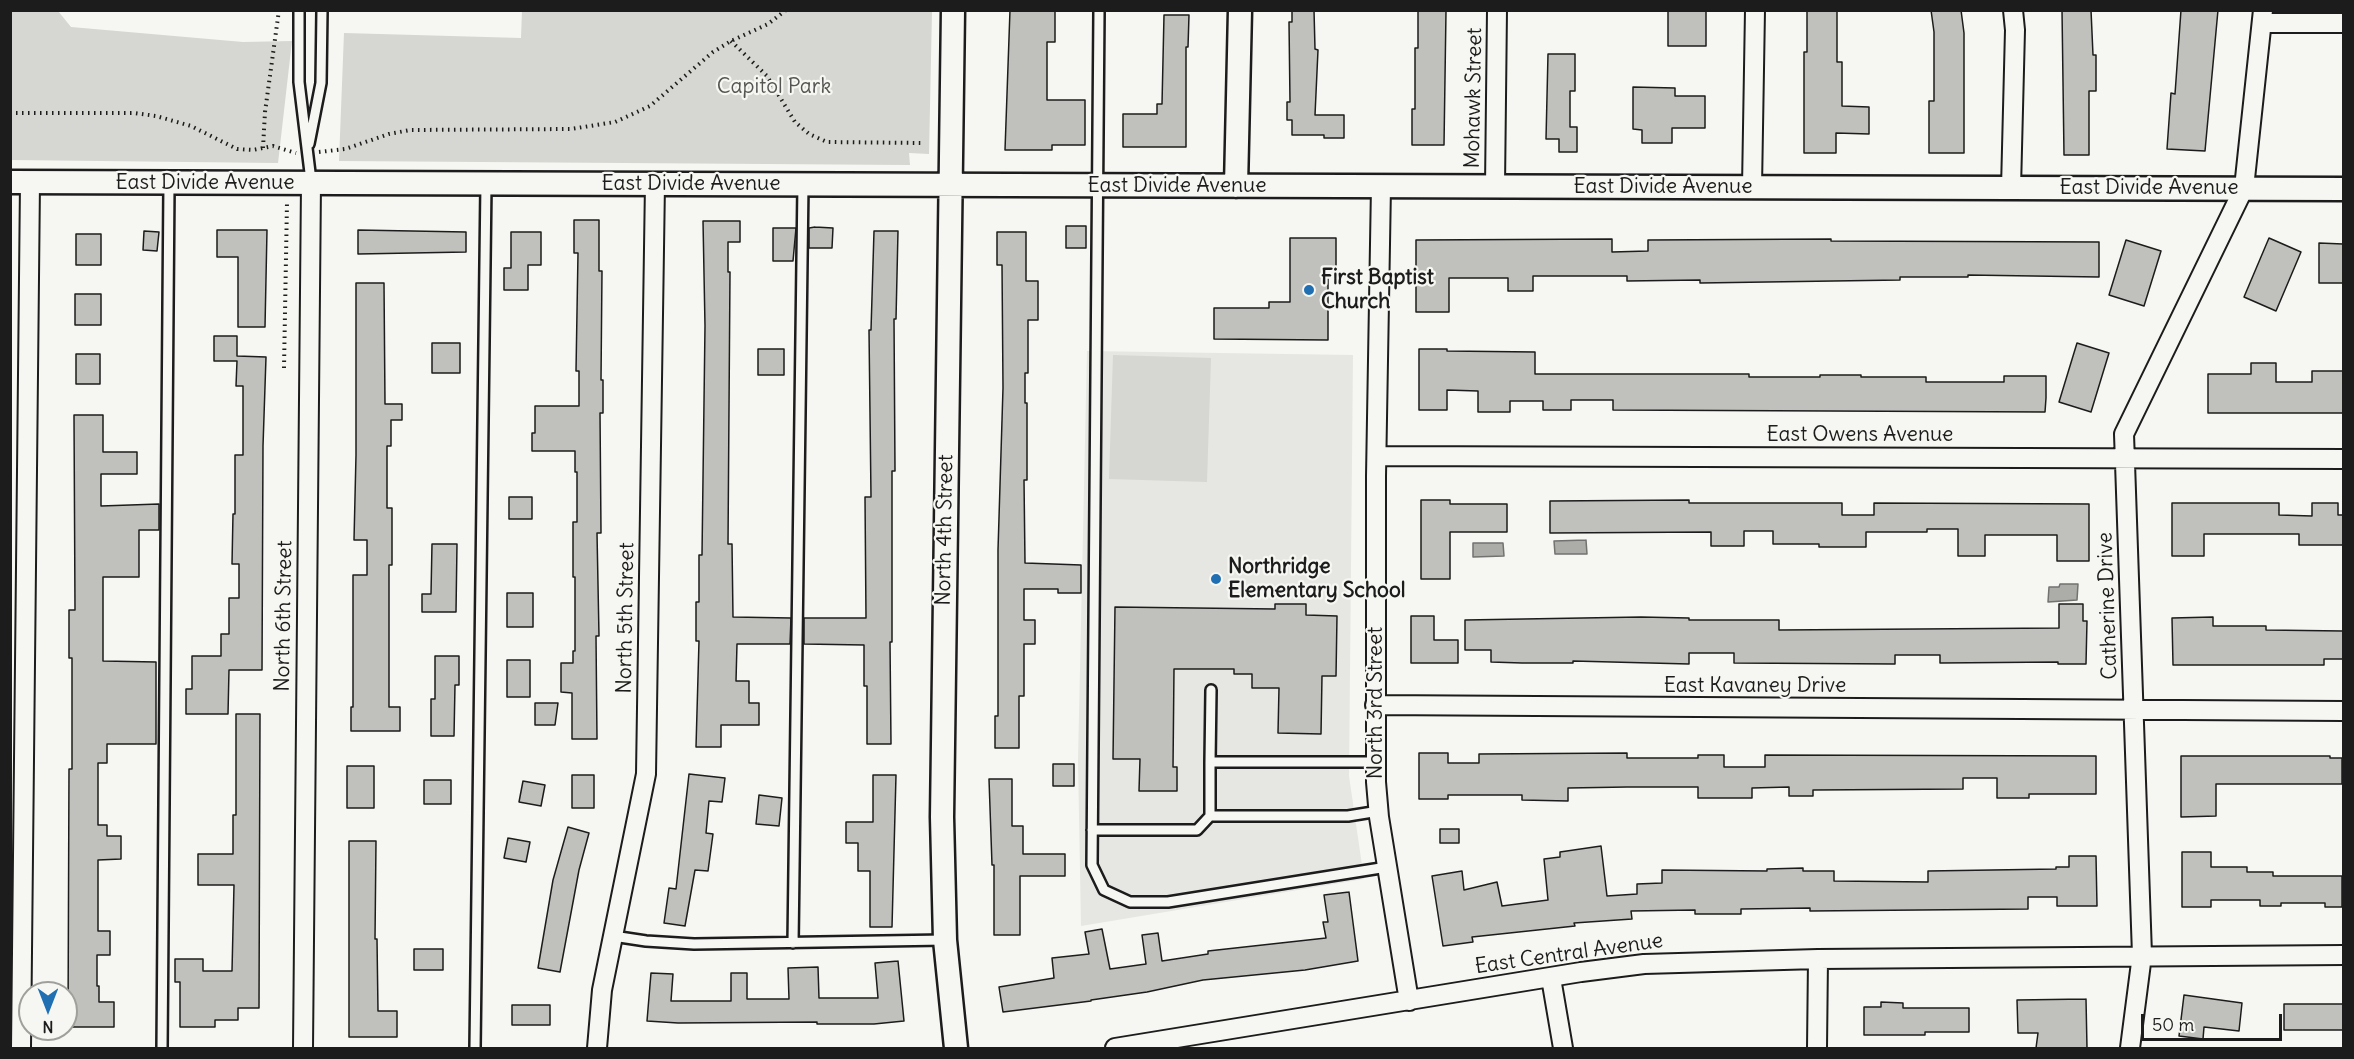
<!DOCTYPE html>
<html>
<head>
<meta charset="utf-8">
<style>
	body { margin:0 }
	#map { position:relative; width:2354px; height:1059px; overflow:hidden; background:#f6f6f2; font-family:Delius,sans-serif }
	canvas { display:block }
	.frame { position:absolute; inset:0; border:12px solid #1c1c1c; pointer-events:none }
	.north { position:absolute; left:18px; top:981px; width:60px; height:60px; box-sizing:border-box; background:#f6f6f2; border:2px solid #9f9f9c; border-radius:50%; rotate:180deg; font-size:16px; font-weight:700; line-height:24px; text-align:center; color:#1c1c1c }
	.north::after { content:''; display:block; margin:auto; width:21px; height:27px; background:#1f6fb2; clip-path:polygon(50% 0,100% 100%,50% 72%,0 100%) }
	.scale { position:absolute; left:2141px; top:1014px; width:141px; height:27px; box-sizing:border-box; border:3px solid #1c1c1c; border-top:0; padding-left:8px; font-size:18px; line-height:21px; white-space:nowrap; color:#1c1c1c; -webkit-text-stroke:4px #f6f6f2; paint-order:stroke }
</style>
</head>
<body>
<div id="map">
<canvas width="2354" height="1059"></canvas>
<div class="frame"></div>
<div class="north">N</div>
<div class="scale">50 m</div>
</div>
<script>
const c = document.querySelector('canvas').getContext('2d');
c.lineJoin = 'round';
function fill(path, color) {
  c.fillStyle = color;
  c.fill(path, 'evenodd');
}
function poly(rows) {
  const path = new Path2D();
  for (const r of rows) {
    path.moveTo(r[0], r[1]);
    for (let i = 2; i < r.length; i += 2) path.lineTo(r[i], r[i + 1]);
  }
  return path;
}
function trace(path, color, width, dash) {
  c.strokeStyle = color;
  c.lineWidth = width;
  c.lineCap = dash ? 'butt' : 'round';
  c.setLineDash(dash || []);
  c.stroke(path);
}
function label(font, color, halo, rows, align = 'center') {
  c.font = font + ' Delius,sans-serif';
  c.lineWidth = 4.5;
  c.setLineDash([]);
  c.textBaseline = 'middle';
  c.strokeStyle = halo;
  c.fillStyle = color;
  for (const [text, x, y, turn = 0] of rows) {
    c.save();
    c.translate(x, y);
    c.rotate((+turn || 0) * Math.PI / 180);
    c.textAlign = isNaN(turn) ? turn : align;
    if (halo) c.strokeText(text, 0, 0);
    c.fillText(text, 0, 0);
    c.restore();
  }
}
const built = poly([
	[1087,351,1353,355,1349,776,1364,879,1081,926,1078,760]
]);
const green = poly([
	[11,10,58,11,71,27,243,42,292,41,278,163,11,160],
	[522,10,932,11,929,154,909,153,910,165,339,161,344,33,521,38],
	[1113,355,1211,358,1207,482,1109,479]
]);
const water = poly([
	[1586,540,1587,554,1555,554,1554,541,1586,540],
	[1473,543,1503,543,1504,556,1473,557,1473,543],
	[2060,584,2078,584,2077,600,2048,602,2049,587,2059,587,2060,584]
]);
const building = poly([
	[1010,10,1055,10,1055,42,1047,42,1047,100,1085,100,1085,145,1052,145,1052,150,1005,150,1010,10],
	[1292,10,1314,10,1315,49,1318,50,1315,115,1344,115,1344,138,1324,138,1324,135,1292,135,1292,120,1287,120,1287,102,1290,102,1289,22,1292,22,1292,10],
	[1668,10,1706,10,1706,46,1668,46,1668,10],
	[1807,10,1837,10,1837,62,1842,62,1842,106,1869,107,1869,134,1836,133,1836,153,1804,153,1804,52,1807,52,1807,10],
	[1931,10,1961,10,1964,33,1964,153,1929,153,1929,101,1934,101,1934,32,1931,10],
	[2062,10,2091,10,2093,55,2096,55,2096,91,2089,91,2089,155,2064,155,2062,10],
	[2181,10,2218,10,2205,151,2167,149,2171,93,2175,94,2181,10],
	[1418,11,1446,11,1444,145,1412,145,1412,109,1415,109,1415,48,1418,48,1418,11],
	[1164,15,1189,15,1188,47,1186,47,1186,147,1123,147,1123,114,1157,114,1157,104,1162,104,1164,15],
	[1548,54,1575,54,1575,91,1570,91,1570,127,1577,127,1577,152,1559,152,1559,139,1546,139,1548,54],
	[1633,87,1675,88,1675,96,1705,96,1705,128,1672,128,1672,143,1642,143,1642,130,1633,129,1633,87],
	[574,220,599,220,599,271,602,271,601,380,603,380,603,413,600,413,601,533,597,533,599,636,596,636,597,739,572,739,572,693,561,692,561,663,573,663,573,651,575,651,575,577,573,577,573,522,577,522,577,472,575,472,575,451,532,451,532,433,535,433,535,406,579,406,579,371,576,371,578,253,574,253,574,220],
	[703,221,740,221,740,242,728,242,728,272,730,272,728,544,732,544,733,617,791,618,790,644,737,644,736,681,749,681,749,703,759,703,759,725,721,725,721,747,696,747,699,641,696,641,696,602,699,602,699,555,702,555,705,326,703,221],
	[1066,226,1086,226,1086,248,1066,248,1066,226],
	[815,227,833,228,832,248,809,248,809,228,815,227],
	[773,228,796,228,793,261,773,261,773,228],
	[217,230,267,230,265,327,238,327,238,257,217,257,217,230],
	[358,230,466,232,466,252,358,254,358,230],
	[144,231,159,232,157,251,143,250,144,231],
	[874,231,898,231,896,319,894,319,895,471,892,471,892,642,890,642,891,744,867,744,867,686,864,686,864,645,804,644,804,618,866,618,865,497,871,497,869,330,871,330,874,231],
	[511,232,541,232,541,265,528,265,528,290,504,290,504,268,511,268,511,232],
	[997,232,1026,232,1026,281,1038,281,1038,320,1028,320,1028,373,1025,373,1025,403,1027,403,1027,480,1024,480,1025,563,1081,565,1081,593,1058,593,1058,589,1024,589,1024,620,1035,620,1035,644,1024,644,1024,696,1019,696,1019,748,995,748,995,716,998,716,998,550,1003,388,1002,265,997,265,997,232],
	[76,234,101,234,101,265,76,265,76,234],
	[1290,238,1336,238,1336,277,1328,277,1328,340,1214,339,1214,308,1269,308,1269,302,1290,302,1290,238],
	[2269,238,2301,252,2276,311,2244,297,2269,238],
	[1612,239,1612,252,1648,251,1648,240,1831,239,1831,241,2099,242,2099,277,1968,275,1968,277,1900,277,1900,280,1700,283,1700,280,1627,281,1627,276,1533,276,1533,291,1508,291,1508,278,1449,278,1449,312,1416,312,1416,240,1612,239],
	[2126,240,2161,251,2144,306,2109,295,2126,240],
	[2319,243,2343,244,2343,283,2319,283,2319,243],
	[356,283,384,283,385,404,402,404,402,420,391,420,391,446,387,446,387,508,392,508,392,565,389,565,389,707,400,707,400,731,351,731,351,707,353,707,353,575,367,575,367,540,354,540,356,455,356,283],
	[75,294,101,294,101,325,75,325,75,294],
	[214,336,237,336,237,356,266,357,263,446,262,670,229,670,228,714,186,714,186,689,192,689,192,656,221,656,221,634,229,634,229,598,239,598,239,564,232,564,233,514,235,514,235,455,243,455,243,386,236,386,237,361,214,361,214,336],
	[432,343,460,343,460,373,432,373,432,343],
	[2077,343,2109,353,2091,412,2059,402,2077,343],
	[758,349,784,349,784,375,758,375,758,349],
	[1419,349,1447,349,1447,351,1535,352,1535,374,1749,374,1749,377,1820,377,1820,375,1861,375,1861,377,1926,377,1926,382,2004,382,2004,376,2046,376,2046,398,2045,412,1613,410,1613,400,1571,400,1571,410,1543,410,1543,401,1510,401,1510,412,1478,412,1478,391,1447,390,1447,410,1419,410,1419,349],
	[76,354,100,354,100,384,76,384,76,354],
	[2251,363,2276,363,2276,382,2312,382,2312,371,2343,371,2343,413,2208,413,2208,374,2251,374,2251,363],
	[74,415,103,415,103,452,137,452,137,474,101,474,101,506,159,504,159,530,139,530,139,577,103,577,103,661,156,662,156,744,107,744,107,763,98,763,98,825,107,825,107,836,121,836,121,859,98,860,98,931,110,931,110,955,97,955,97,986,99,986,99,1002,114,1002,114,1027,68,1027,69,769,72,769,72,658,69,658,69,610,75,610,74,415],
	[509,497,532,497,532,519,509,519,509,497],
	[1421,500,1450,500,1450,504,1507,504,1507,532,1450,532,1450,579,1421,579,1421,500],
	[1689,500,1689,503,1842,503,1842,515,1874,515,1874,503,2089,504,2089,561,2057,561,2057,535,1985,535,1985,556,1958,556,1958,529,1927,529,1927,532,1866,532,1866,547,1819,547,1819,544,1773,544,1773,531,1744,531,1744,546,1711,546,1711,532,1550,533,1550,501,1689,500],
	[2172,503,2279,503,2279,515,2312,516,2312,503,2338,503,2338,515,2343,515,2343,545,2299,545,2299,534,2204,534,2204,556,2172,556,2172,503],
	[432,544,457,544,456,612,422,612,422,594,431,594,432,544],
	[507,593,533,593,533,627,507,627,507,593],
	[1275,604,1306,604,1306,615,1337,616,1336,676,1322,676,1321,734,1278,733,1279,688,1252,688,1252,674,1234,674,1234,669,1174,669,1173,767,1177,767,1177,791,1139,791,1140,759,1113,759,1115,607,1275,609,1275,604],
	[2059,604,2083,604,2083,621,2087,621,2086,664,2058,664,2058,662,1940,663,1940,655,1895,655,1895,664,1734,663,1734,653,1689,653,1689,664,1573,661,1573,663,1522,663,1491,662,1491,650,1465,650,1465,620,1641,617,1689,618,1689,620,1779,620,1779,630,2059,628,2059,604],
	[1411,616,1434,616,1434,640,1458,640,1458,663,1411,663,1411,616],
	[2213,617,2213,626,2266,626,2266,630,2343,631,2343,659,2324,659,2324,665,2173,665,2172,618,2213,617],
	[435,656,459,656,459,685,455,685,454,736,431,736,431,699,435,699,435,656],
	[507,660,530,660,530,697,507,697,507,660],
	[535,703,558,703,555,725,535,725,535,703],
	[236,714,260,714,259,1008,238,1008,238,1020,215,1020,215,1027,180,1027,180,982,175,982,175,959,203,959,203,971,232,971,234,885,198,885,198,854,233,854,233,815,236,815,236,714],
	[1419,753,1448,753,1448,763,1479,763,1479,754,1627,753,1627,758,1698,758,1698,755,1724,755,1724,767,1765,767,1765,755,2096,756,2096,794,2029,794,2029,798,1997,798,1997,778,1963,778,1963,789,1813,790,1813,796,1789,796,1789,787,1752,788,1752,798,1698,798,1698,787,1627,787,1568,788,1568,801,1522,800,1522,795,1448,795,1448,799,1419,799,1419,753],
	[2181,756,2330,756,2330,758,2342,758,2342,784,2216,784,2216,816,2181,817,2181,756],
	[1053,764,1074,764,1074,786,1053,786,1053,764],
	[347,766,374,766,374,808,347,808,347,766],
	[689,774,725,778,722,802,709,801,706,833,713,834,708,871,695,870,685,926,664,923,669,888,676,889,689,774],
	[572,775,594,775,594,808,572,808,572,775],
	[873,775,896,775,892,927,870,927,870,871,858,871,858,843,846,843,846,822,873,822,873,775],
	[989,779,1012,779,1012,826,1023,826,1023,854,1065,854,1065,876,1020,876,1020,935,994,935,994,865,992,865,989,779],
	[424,780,451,780,451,804,424,804,424,780],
	[523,781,545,785,541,806,519,802,523,781],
	[759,795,782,798,779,826,756,824,759,795],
	[568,827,589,833,579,870,560,972,538,968,553,880,568,827],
	[1440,829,1459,829,1459,843,1440,843,1440,829],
	[508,838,530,842,526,862,504,858,508,838],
	[349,841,376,841,375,939,377,939,378,1011,397,1011,397,1037,349,1037,349,841],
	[1601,846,1607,896,1637,894,1637,884,1662,883,1662,870,1767,871,1767,869,1803,868,1803,871,1834,871,1834,881,1928,882,1928,871,2056,869,2056,867,2069,867,2069,856,2096,856,2097,906,2057,906,2057,897,2028,897,2028,909,1810,911,1810,908,1741,909,1741,914,1695,914,1695,910,1631,911,1632,919,1574,923,1575,926,1472,937,1473,942,1443,946,1432,876,1462,871,1464,890,1497,882,1502,906,1548,900,1544,859,1560,857,1560,852,1601,846],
	[2182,852,2211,852,2211,867,2247,867,2247,872,2273,872,2273,876,2342,876,2342,907,2325,907,2325,903,2281,903,2281,906,2260,906,2260,900,2211,900,2211,907,2182,907,2182,852],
	[1349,892,1358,961,1305,970,1203,980,1147,992,1091,1000,1091,1001,1003,1012,999,987,1054,978,1052,958,1089,954,1085,932,1102,929,1110,969,1146,964,1142,935,1158,933,1162,961,1208,954,1208,951,1326,938,1323,922,1328,922,1324,895,1349,892],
	[414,949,443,949,443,970,414,970,414,949],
	[898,961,904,1021,874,1024,817,1024,817,1022,678,1023,647,1021,651,973,673,974,671,1001,731,1001,731,973,747,973,747,999,789,999,788,968,818,967,819,998,878,998,875,963,898,961],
	[2184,995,2242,1003,2239,1031,2204,1027,2203,1039,2179,1036,2184,995],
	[2086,999,2087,1048,2036,1048,2038,1033,2018,1033,2017,1000,2086,999],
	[1881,1002,1903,1003,1903,1008,1969,1008,1969,1032,1925,1032,1925,1035,1864,1035,1864,1007,1881,1007,1881,1002],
	[2284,1004,2343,1004,2343,1030,2284,1030,2284,1004],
	[512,1005,550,1005,550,1025,512,1025,512,1005]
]);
const path = poly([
	[731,41,767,76,795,122,809,134,827,142,922,143],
	[10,113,134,113,156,116,191,126,237,149,253,150,273,146,296,153],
	[263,148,265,112,279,10],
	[319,152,345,149,389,134,410,130,571,129,615,122,650,106,713,52,731,41,768,24,786,10],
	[284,368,287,202]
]);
const service = poly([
	[299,10,299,82,311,181],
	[1099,10,1092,865,1104,890,1130,902,1168,902,1387,867],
	[309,144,321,83,322,10],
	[1210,762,1211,690],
	[1375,762,1210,762,1210,816,1348,816,1379,811],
	[1092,830,1197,830,1210,816],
	[613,936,646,941,694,944,945,940],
	[793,943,803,184],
	[162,1048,169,184],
	[475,1048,486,184]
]);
const minor = poly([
	[2262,23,2344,23],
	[1381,186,1376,476,1376,782,1379,817,1409,1001],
	[1495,186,1497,10],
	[1752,187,1755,10],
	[2011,188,2015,30,2013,10],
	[1377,456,2344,459],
	[1375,705,2344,711],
	[1551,978,1563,1048],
	[21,1048,30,182],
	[303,1048,311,183],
	[597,1048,602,990,646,774,655,183],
	[1115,1048,1581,972,1644,964,1818,959,2344,955],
	[1817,1048,1818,959],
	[2130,1048,2142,955,2124,434,2244,188,2263,10]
]);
const tertiary = poly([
	[953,10,942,817,945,940,956,1048],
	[10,182,2344,189],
	[1236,186,1240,10]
]);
const markers = [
	[1309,290,6,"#1f6fb2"],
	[1216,579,6,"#1f6fb2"]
];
const parkNames = [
	["Capitol Park",774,87]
];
const streetNames = [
	["Mohawk Street",1474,98,-89],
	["East Divide Avenue",205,183],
	["East Divide Avenue",691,184],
	["East Divide Avenue",1177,186],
	["East Divide Avenue",1663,187],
	["East Divide Avenue",2149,188],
	["East Owens Avenue",1860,435],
	["North 4th Street",945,530,-89],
	["Catherine Drive",2108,606,-92],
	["North 6th Street",284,616,-89],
	["North 5th Street",626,618,-89],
	["East Kavaney Drive",1755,686],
	["North 3rd Street",1376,703,-90],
	["East Central Avenue",1569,954,-8]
];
const poiNames = [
	["First Baptist",1321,278],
	["Church",1321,302],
	["Northridge",1228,567],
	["Elementary School",1228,591]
];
fill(built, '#e6e6e2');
fill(green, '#d6d6d2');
fill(water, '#acaca9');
trace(water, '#727271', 1.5);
fill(building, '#c0c0bd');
trace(building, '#1c1c1c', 1.5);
trace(service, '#1c1c1c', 14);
trace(minor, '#1c1c1c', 22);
trace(tertiary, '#1c1c1c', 27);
trace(path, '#1c1c1c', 4, [1.5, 4.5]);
trace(service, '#f6f6f2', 9);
trace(minor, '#f6f6f2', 18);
trace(tertiary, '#f6f6f2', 22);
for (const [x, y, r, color] of markers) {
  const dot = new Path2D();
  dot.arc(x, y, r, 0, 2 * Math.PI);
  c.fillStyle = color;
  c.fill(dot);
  trace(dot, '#f6f6f2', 2);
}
label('21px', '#545453', '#f6f6f2', parkNames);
label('21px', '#1c1c1c', '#f6f6f2', streetNames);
label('bold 21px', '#1c1c1c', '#f6f6f2', poiNames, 'left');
</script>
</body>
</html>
